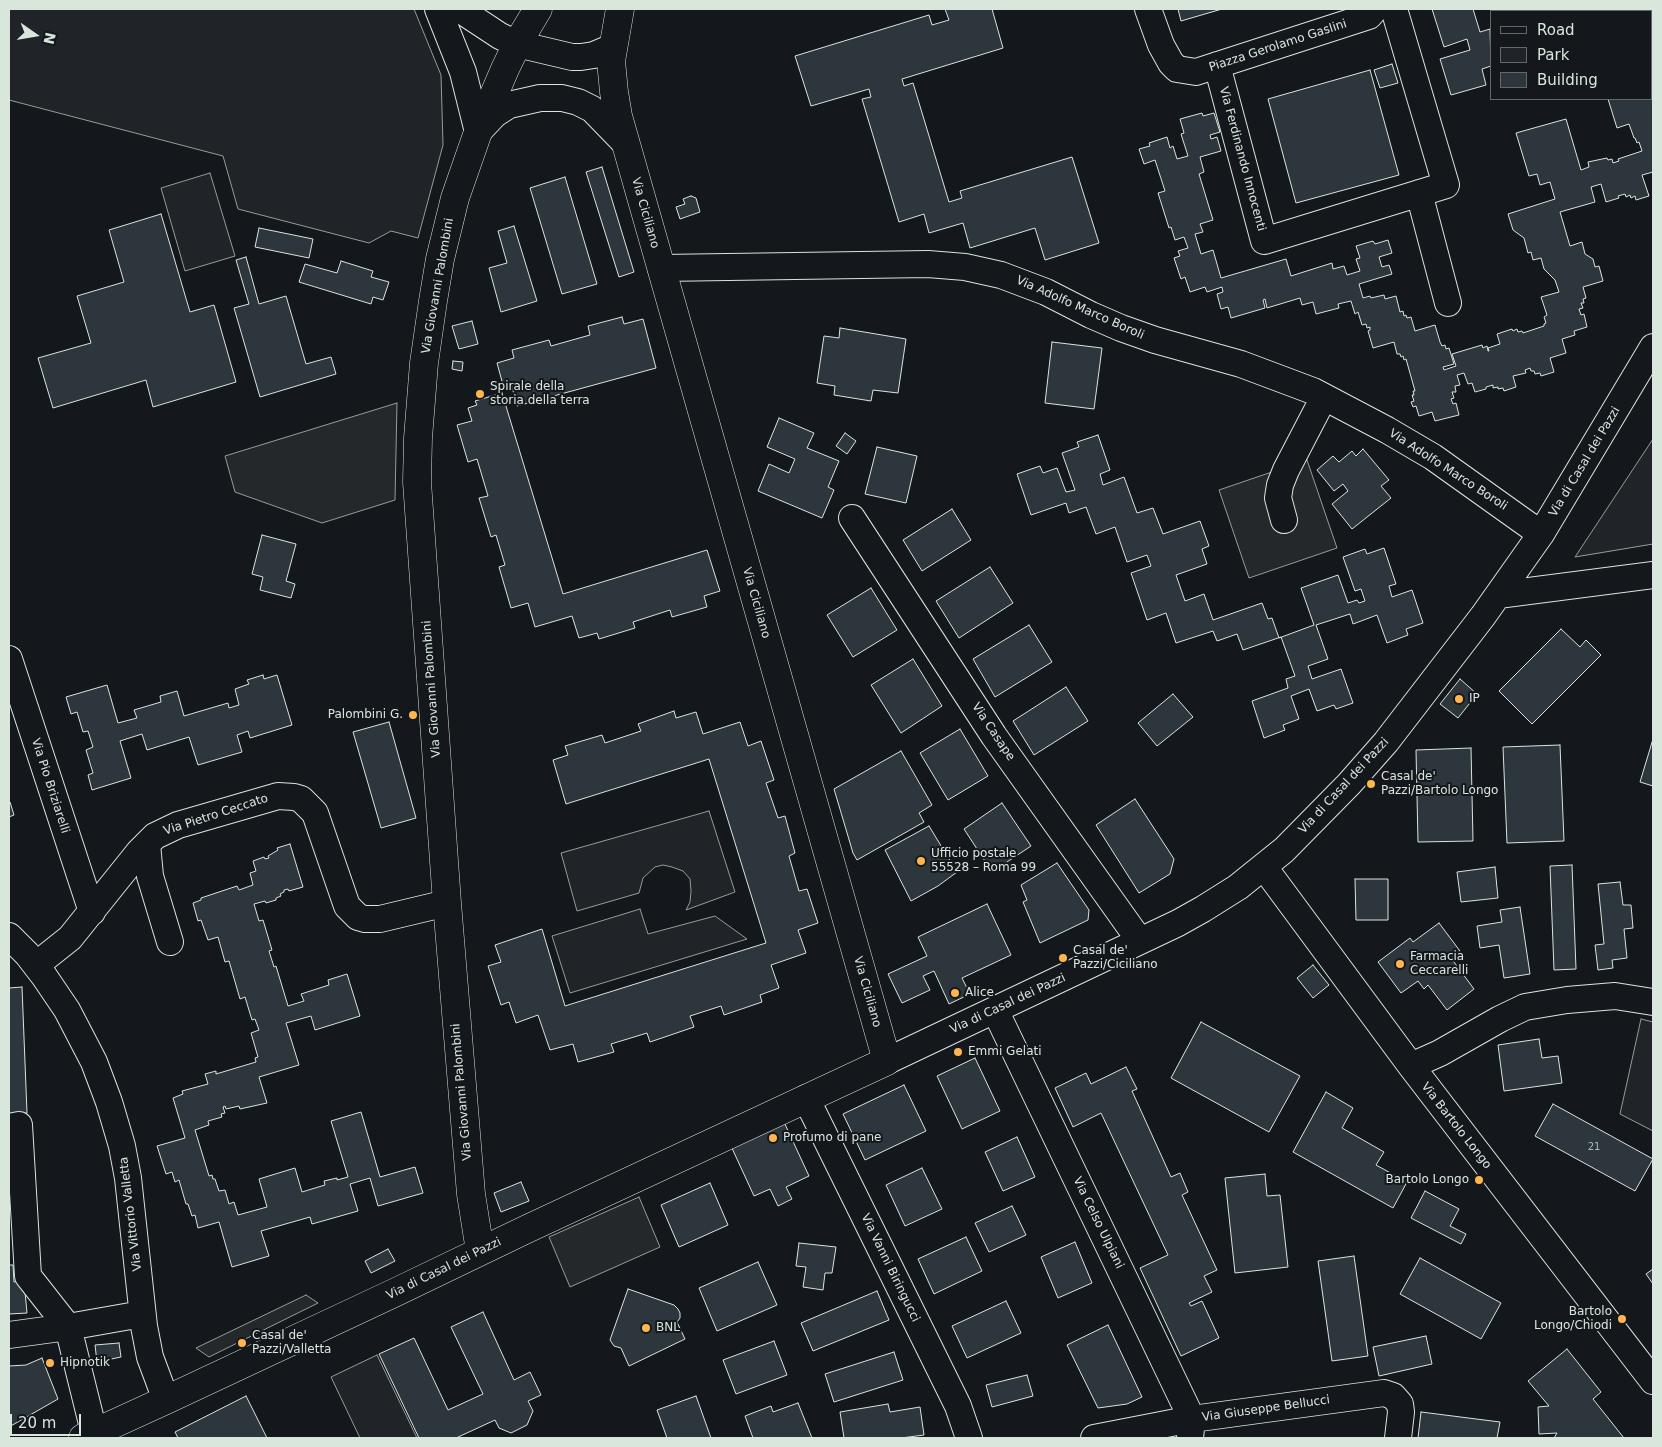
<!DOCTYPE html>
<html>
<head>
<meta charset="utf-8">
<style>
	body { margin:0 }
	#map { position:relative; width:1662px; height:1447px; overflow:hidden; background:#14181c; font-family:"DejaVu Sans",sans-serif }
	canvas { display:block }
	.frame { position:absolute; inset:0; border:10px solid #d8e6dc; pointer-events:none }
	.legend { position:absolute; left:1490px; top:10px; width:162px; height:90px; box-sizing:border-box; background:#14181c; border:1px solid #626a69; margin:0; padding:6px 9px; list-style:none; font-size:15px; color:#d8e6dc }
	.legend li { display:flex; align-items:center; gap:10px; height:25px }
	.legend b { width:25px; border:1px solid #626a69 }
	.north { position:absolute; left:10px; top:10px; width:50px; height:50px; -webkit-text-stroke:4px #14181c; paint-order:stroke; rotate:103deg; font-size:14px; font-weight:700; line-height:20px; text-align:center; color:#d8e6dc }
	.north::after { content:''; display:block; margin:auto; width:18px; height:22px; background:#d8e6dc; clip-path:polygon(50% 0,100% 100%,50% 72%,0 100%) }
	.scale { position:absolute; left:10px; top:1414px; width:71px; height:22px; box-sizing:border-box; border:2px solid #d8e6dc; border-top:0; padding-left:6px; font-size:15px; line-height:18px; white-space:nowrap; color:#d8e6dc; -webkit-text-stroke:4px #14181c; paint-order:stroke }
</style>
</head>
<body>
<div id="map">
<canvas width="1662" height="1447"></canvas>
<div class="frame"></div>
<ul class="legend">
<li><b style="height:6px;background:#14181c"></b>Road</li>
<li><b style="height:14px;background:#202428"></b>Park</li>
<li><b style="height:14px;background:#2c363c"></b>Building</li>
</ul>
<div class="north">N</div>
<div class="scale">20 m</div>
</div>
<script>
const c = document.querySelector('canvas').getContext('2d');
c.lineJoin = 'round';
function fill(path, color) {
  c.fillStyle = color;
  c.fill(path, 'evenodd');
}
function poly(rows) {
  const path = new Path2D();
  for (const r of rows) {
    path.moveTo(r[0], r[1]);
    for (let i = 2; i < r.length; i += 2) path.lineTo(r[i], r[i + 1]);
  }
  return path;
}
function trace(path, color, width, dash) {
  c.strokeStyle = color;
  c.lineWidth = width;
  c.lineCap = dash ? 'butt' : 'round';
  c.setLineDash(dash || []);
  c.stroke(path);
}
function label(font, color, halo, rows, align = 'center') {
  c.font = font + ' "DejaVu Sans",sans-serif';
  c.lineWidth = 4;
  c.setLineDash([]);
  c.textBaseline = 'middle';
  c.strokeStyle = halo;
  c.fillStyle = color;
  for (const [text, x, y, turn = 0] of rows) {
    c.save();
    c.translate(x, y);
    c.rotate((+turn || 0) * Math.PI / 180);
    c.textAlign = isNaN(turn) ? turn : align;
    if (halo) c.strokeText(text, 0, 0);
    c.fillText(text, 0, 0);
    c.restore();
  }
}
const green = poly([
	[9,9,414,9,441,75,443,145,418,238,391,231,369,243,238,209,223,156,9,100,9,9],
	[210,173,235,256,185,271,161,188,210,173],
	[1653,439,1653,544,1575,557,1653,439],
	[709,811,735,892,686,910,690,902,691,891,690,879,683,871,672,867,663,865,655,867,643,878,639,893,577,911,561,853,709,811],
	[640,909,648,934,715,916,747,939,570,993,552,936,640,909],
	[1641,1019,1653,1022,1653,1131,1620,1114,1641,1019],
	[377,1355,417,1438,360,1438,331,1377,377,1355]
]);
const parking = poly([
	[397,403,395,500,322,523,235,492,225,456,397,403],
	[1307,460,1337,548,1249,578,1219,490,1307,460],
	[639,1197,660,1247,570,1287,549,1237,639,1197],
	[306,1295,318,1303,209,1357,196,1348,306,1295]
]);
const building = poly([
	[945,9,992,9,1003,48,902,79,904,86,913,83,949,202,962,198,960,191,1072,157,1099,243,1045,260,1035,228,970,248,963,223,929,233,924,214,899,222,862,99,871,97,869,89,811,106,795,56,929,15,932,25,949,20,945,9],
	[1178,9,1222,9,1181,21,1178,9],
	[1432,9,1473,9,1480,32,1490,29,1491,66,1482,69,1486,85,1451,95,1440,59,1470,50,1467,39,1444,47,1432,9],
	[1521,9,1612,9,1612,11,1521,11,1521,9],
	[1392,64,1398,83,1380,88,1374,70,1392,64],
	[1370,70,1399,175,1296,203,1268,99,1370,70],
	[1651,75,1653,80,1653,172,1642,175,1649,196,1636,200,1635,196,1631,198,1630,195,1626,197,1625,194,1618,196,1619,198,1606,202,1601,184,1591,187,1595,202,1560,212,1570,246,1582,242,1585,254,1593,259,1595,267,1599,266,1603,281,1583,287,1586,298,1583,299,1584,303,1581,303,1583,308,1579,309,1581,315,1584,314,1587,327,1574,331,1575,335,1562,339,1566,353,1550,358,1554,372,1541,376,1540,373,1535,374,1534,371,1531,371,1530,368,1525,370,1526,373,1513,376,1516,387,1504,391,1503,388,1498,389,1498,387,1493,388,1493,385,1486,387,1486,389,1475,392,1472,383,1468,384,1464,373,1457,375,1460,385,1455,386,1456,392,1452,392,1454,398,1451,399,1453,404,1456,403,1459,415,1435,421,1432,412,1419,416,1416,406,1413,407,1411,402,1414,401,1412,395,1414,395,1413,391,1415,391,1406,359,1404,360,1403,356,1401,357,1400,354,1397,354,1394,342,1373,348,1368,331,1370,330,1370,327,1367,328,1366,324,1362,325,1358,312,1355,314,1351,301,1338,304,1339,308,1316,314,1313,302,1302,305,1300,298,1267,308,1265,299,1263,300,1265,308,1231,318,1228,307,1221,309,1217,294,1223,292,1222,287,1207,292,1205,287,1190,292,1185,277,1181,279,1174,258,1180,256,1178,251,1188,248,1184,237,1175,240,1171,227,1169,228,1158,193,1165,191,1155,160,1144,164,1139,149,1150,146,1149,143,1167,137,1170,148,1173,146,1177,159,1188,156,1181,134,1184,133,1180,119,1202,113,1203,116,1214,113,1220,132,1210,135,1211,139,1217,137,1221,151,1200,157,1204,172,1199,174,1213,220,1200,224,1203,232,1195,234,1201,254,1213,250,1221,278,1286,259,1291,276,1332,263,1333,269,1344,266,1347,275,1360,271,1356,259,1360,258,1356,246,1373,241,1375,244,1388,240,1392,253,1379,257,1382,267,1389,265,1392,274,1359,284,1363,298,1370,296,1371,298,1384,295,1385,299,1396,296,1400,312,1403,311,1404,316,1406,315,1407,318,1411,317,1415,331,1435,325,1440,342,1442,346,1445,345,1446,349,1449,348,1454,364,1443,367,1444,370,1456,366,1452,354,1482,345,1483,348,1487,346,1488,351,1489,351,1488,348,1500,344,1497,334,1512,329,1513,331,1517,329,1518,332,1522,331,1523,333,1544,326,1544,324,1546,323,1544,317,1547,315,1541,297,1559,292,1555,280,1544,269,1541,258,1533,260,1531,252,1528,253,1524,238,1513,230,1508,214,1555,199,1550,182,1540,185,1537,174,1529,176,1516,133,1566,119,1581,170,1589,167,1588,162,1607,158,1608,160,1612,159,1613,163,1619,161,1618,159,1642,151,1639,142,1637,143,1635,138,1634,138,1629,124,1617,128,1608,99,1651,99,1651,75],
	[602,167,634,272,619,277,586,172,602,167],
	[565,177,597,284,562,294,530,188,565,177],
	[691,196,696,198,700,212,680,219,676,207,685,204,683,199,691,196],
	[161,214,190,312,214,305,236,382,153,407,146,380,53,408,38,358,91,343,77,296,124,282,109,230,161,214],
	[514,226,537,301,501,312,489,268,507,263,498,231,514,226],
	[259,228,313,239,309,258,255,247,259,228],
	[246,257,259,304,286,296,306,364,331,357,336,374,260,397,234,308,249,304,236,260,246,257],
	[341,261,373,271,371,277,389,282,383,300,373,297,371,304,299,282,305,264,337,273,341,261],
	[622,317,624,324,643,319,656,368,517,406,511,383,503,385,497,363,514,358,512,350,549,340,551,346,590,335,588,326,622,317],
	[472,321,478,344,459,349,452,326,472,321],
	[840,328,906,339,898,393,873,390,871,401,834,395,835,386,817,383,824,336,839,338,840,328],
	[1052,342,1102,348,1094,409,1045,403,1052,342],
	[453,361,463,362,462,371,452,369,453,361],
	[502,393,563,594,707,550,720,591,704,596,707,607,672,617,670,610,633,622,635,628,599,639,597,633,579,638,572,616,535,627,528,603,511,608,499,567,505,565,496,535,491,537,479,498,488,496,477,459,468,462,457,425,472,421,468,408,477,405,475,401,502,393],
	[779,418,814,433,807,448,839,461,828,487,834,490,822,518,758,491,769,464,789,473,795,459,767,447,779,418],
	[845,433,856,441,847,454,836,446,845,433],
	[1098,435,1110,470,1100,474,1103,485,1124,477,1137,513,1153,508,1163,534,1200,521,1209,546,1202,549,1207,564,1176,575,1185,601,1204,594,1213,620,1262,603,1268,619,1272,618,1279,638,1314,625,1301,588,1338,575,1348,603,1357,600,1359,603,1365,601,1361,589,1355,591,1343,557,1365,549,1367,554,1384,548,1396,584,1389,586,1392,597,1412,590,1423,623,1406,629,1408,635,1387,643,1377,615,1353,624,1350,614,1316,625,1328,659,1308,666,1312,679,1341,669,1353,703,1336,709,1334,705,1317,711,1309,689,1291,696,1299,719,1283,725,1285,730,1264,738,1252,701,1288,688,1286,679,1295,676,1281,637,1243,650,1237,634,1217,641,1213,631,1176,643,1166,613,1147,620,1131,573,1151,566,1147,555,1127,562,1115,527,1096,534,1086,507,1069,513,1066,503,1031,515,1017,474,1040,466,1043,473,1057,468,1066,492,1075,490,1062,453,1079,447,1077,442,1098,435],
	[877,447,917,456,906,503,865,494,877,447],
	[1363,449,1389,480,1381,486,1391,498,1352,529,1332,504,1348,491,1343,484,1334,491,1317,470,1333,456,1339,462,1352,451,1356,456,1363,449],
	[952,509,971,540,922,571,903,540,952,509],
	[262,535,296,544,286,581,295,584,291,598,260,590,263,577,252,574,262,535],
	[990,567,1013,603,959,638,936,601,990,567],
	[871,588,897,630,853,657,827,615,871,588],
	[1029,625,1052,662,995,697,973,659,1029,625],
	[1561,629,1580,647,1586,640,1601,655,1532,724,1499,691,1561,629],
	[913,659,942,706,901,733,871,685,913,659],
	[263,675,264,679,277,675,292,725,250,738,248,731,237,735,242,752,198,765,189,737,147,750,142,734,120,741,131,778,92,790,88,775,93,773,86,750,93,747,88,731,83,732,77,712,71,714,66,697,107,685,118,723,137,718,134,710,161,702,160,696,177,691,184,716,228,703,229,708,239,705,235,689,249,684,247,680,263,675],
	[1460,679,1477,694,1458,718,1440,704,1460,679],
	[1066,687,1088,721,1034,755,1013,721,1066,687],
	[1173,694,1193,717,1157,746,1138,723,1173,694],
	[674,711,676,718,696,712,703,734,740,722,748,746,761,741,774,780,766,783,778,818,785,816,795,853,789,856,799,891,807,889,818,923,798,930,806,953,771,965,779,988,760,995,762,1002,724,1015,721,1006,690,1016,694,1027,650,1042,647,1033,611,1044,614,1052,578,1062,573,1044,550,1050,538,1015,516,1023,509,1002,501,1005,488,966,501,962,495,945,542,929,565,1006,766,943,709,759,566,804,553,760,568,755,565,746,602,735,605,743,641,731,638,724,674,711],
	[389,722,416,818,381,828,353,732,389,722],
	[960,729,988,776,948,800,920,753,960,729],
	[1653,739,1653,786,1640,782,1653,739],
	[1560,745,1564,841,1507,843,1503,747,1560,745],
	[1471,748,1473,841,1418,842,1416,750,1471,748],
	[901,751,932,805,919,813,924,822,857,860,853,853,834,789,901,751],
	[1135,799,1174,859,1170,874,1139,893,1096,825,1135,799],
	[9,802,10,802,14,815,9,817,9,802],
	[1002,803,1031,846,992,872,964,829,1002,803],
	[929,826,957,872,938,886,911,901,885,850,929,826],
	[290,844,303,887,289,891,288,889,284,890,284,892,280,894,281,896,276,898,276,900,266,903,265,901,254,904,259,921,263,920,272,950,269,951,274,967,276,966,288,1006,304,1001,301,994,329,985,328,980,347,974,360,1016,315,1030,311,1016,286,1023,299,1065,259,1077,267,1103,240,1109,239,1106,226,1109,225,1106,223,1107,225,1113,221,1114,222,1117,208,1121,209,1125,195,1130,209,1176,212,1175,213,1179,215,1179,219,1191,225,1190,229,1204,234,1202,238,1215,267,1207,259,1179,295,1168,302,1192,325,1185,324,1181,337,1178,337,1180,348,1177,331,1121,361,1112,380,1177,415,1167,423,1193,378,1206,370,1178,350,1184,358,1211,312,1224,310,1217,261,1231,269,1256,232,1267,219,1222,198,1228,195,1215,192,1216,188,1204,186,1204,179,1180,175,1182,172,1172,166,1174,157,1146,185,1138,173,1098,183,1094,182,1091,208,1084,205,1074,216,1071,216,1074,256,1062,255,1058,258,1057,251,1033,259,1030,255,1019,252,1020,245,997,240,999,229,961,225,962,218,937,208,940,201,920,198,921,193,903,201,900,201,898,237,886,239,890,253,885,250,873,256,871,253,861,264,857,265,859,269,858,268,856,278,850,277,848,290,844],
	[1057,863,1089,910,1088,920,1040,943,1023,902,1027,900,1021,885,1057,863],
	[1572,865,1576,969,1554,970,1550,866,1572,865],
	[1495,867,1498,898,1461,902,1457,872,1495,867],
	[1355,879,1388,879,1388,920,1356,920,1355,879],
	[1620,882,1623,905,1631,905,1633,928,1624,929,1627,958,1612,960,1613,968,1598,970,1595,945,1604,944,1598,884,1620,882],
	[987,904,1011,955,962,978,970,994,949,1004,934,971,923,976,930,990,902,1003,888,974,927,956,918,937,987,904],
	[1520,907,1530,974,1504,978,1499,945,1480,948,1477,926,1502,922,1500,910,1520,907],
	[1439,923,1460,951,1451,958,1474,989,1447,1010,1428,985,1424,989,1418,981,1401,993,1378,962,1410,938,1413,942,1439,923],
	[1313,965,1329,985,1313,998,1297,978,1313,965],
	[22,987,27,1113,9,1114,9,988,22,987],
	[1201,1022,1300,1076,1269,1132,1171,1078,1201,1022],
	[1539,1039,1542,1058,1558,1056,1562,1083,1504,1091,1498,1045,1539,1039],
	[975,1058,1000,1111,962,1129,937,1076,975,1058],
	[1126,1067,1137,1089,1132,1091,1171,1177,1180,1173,1188,1192,1182,1195,1217,1270,1204,1276,1212,1292,1189,1303,1191,1306,1202,1301,1219,1338,1181,1356,1140,1268,1168,1255,1101,1113,1073,1127,1055,1088,1086,1073,1091,1084,1126,1067],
	[904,1085,926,1131,865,1160,843,1114,904,1085],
	[1326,1092,1353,1108,1342,1128,1384,1152,1376,1165,1407,1182,1393,1208,1293,1152,1326,1092],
	[1553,1104,1653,1159,1635,1191,1535,1136,1553,1104],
	[784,1122,809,1176,786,1187,792,1199,778,1206,770,1189,754,1196,731,1146,784,1122],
	[1017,1137,1035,1177,1003,1191,985,1152,1017,1137],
	[922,1168,942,1209,905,1226,886,1185,922,1168],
	[1265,1174,1267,1196,1280,1195,1288,1267,1235,1273,1225,1178,1265,1174],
	[521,1182,529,1201,501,1212,494,1193,521,1182],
	[710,1183,728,1225,679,1247,661,1205,710,1183],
	[1425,1191,1459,1209,1450,1226,1466,1234,1461,1244,1411,1218,1425,1191],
	[1012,1206,1026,1235,989,1252,975,1223,1012,1206],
	[966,1237,982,1271,934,1294,918,1259,966,1237],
	[1075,1242,1092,1283,1058,1298,1041,1257,1075,1242],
	[799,1243,836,1247,832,1273,825,1273,823,1290,803,1287,806,1267,796,1266,799,1243],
	[388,1249,395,1261,371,1273,365,1261,388,1249],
	[1354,1256,1368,1356,1332,1361,1318,1261,1354,1256],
	[1420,1258,1501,1303,1481,1339,1400,1294,1420,1258],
	[758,1262,777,1305,717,1331,699,1288,758,1262],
	[9,1265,13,1265,14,1282,24,1281,27,1313,9,1314,9,1265],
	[1653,1269,1653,1284,1646,1274,1653,1269],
	[628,1289,674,1305,678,1309,680,1313,680,1318,677,1322,685,1339,629,1366,621,1348,614,1346,610,1340,628,1289],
	[877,1291,889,1320,813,1351,801,1323,877,1291],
	[1006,1301,1021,1333,967,1358,952,1326,1006,1301],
	[483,1312,514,1380,530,1372,541,1395,528,1401,533,1411,527,1425,511,1433,499,1428,495,1420,456,1438,419,1438,379,1354,414,1338,448,1410,483,1394,451,1327,483,1312],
	[1108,1325,1142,1397,1127,1404,1098,1408,1067,1345,1108,1325],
	[1426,1336,1432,1364,1379,1376,1373,1347,1426,1336],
	[774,1341,787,1375,736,1394,723,1360,774,1341],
	[119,1343,121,1357,97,1362,95,1345,119,1343],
	[1567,1349,1601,1392,1593,1399,1624,1438,1554,1438,1557,1433,1539,1434,1538,1407,1549,1406,1528,1381,1567,1349],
	[894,1352,903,1380,834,1402,825,1374,894,1352],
	[42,1358,58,1399,9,1427,9,1366,26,1365,42,1358],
	[1027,1375,1033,1396,992,1407,986,1385,1027,1375],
	[246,1396,267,1438,178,1438,175,1432,246,1396],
	[696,1396,711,1438,667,1438,657,1410,696,1396],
	[798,1403,812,1438,753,1438,745,1416,771,1406,773,1412,798,1403],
	[888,1404,890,1412,920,1407,924,1435,901,1438,844,1438,840,1412,888,1404],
	[1421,1412,1500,1422,1497,1438,1418,1438,1421,1412]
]);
const minor = poly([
	[438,9,463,72,478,132],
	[459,9,500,36,517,44,572,57,581,57,594,55,613,47],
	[1148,9,1161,45,1171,63,1177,69,1196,72,1369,16,1375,9],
	[1217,65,1264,241,1446,185,1394,9],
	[478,132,495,114,509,105,540,98,562,98,578,102,592,109,626,144],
	[1419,193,1448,303],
	[661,268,928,264,965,267,1001,275,1046,292,1091,315,1121,328,1155,340,1241,364,1313,391,1387,430,1433,457,1541,534],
	[852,518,994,736,1140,941],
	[1284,520,1278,498,1280,485,1286,470,1324,397],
	[1498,595,1653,575],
	[9,659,92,912],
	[147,844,150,876,170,942],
	[1264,867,1411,1066,1653,1381],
	[9,936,27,954,44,976,67,1010,94,1062,109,1102,122,1146,128,1178,144,1326,150,1357,166,1400],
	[36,965,70,938,139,852,155,836,178,825,278,796,294,797,301,799,315,813,347,906,358,917,365,919,380,919,447,903],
	[995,1010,1192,1419,1190,1438],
	[887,1061,1178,923,1203,909,1238,887,1284,850,1349,784,1386,742,1483,616,1541,534,1653,347],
	[1411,1066,1440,1053,1500,1019,1525,1007,1567,1000,1615,996,1653,1002],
	[806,1098,958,1406,969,1438],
	[9,1127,19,1125,28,1276,68,1327,94,1432],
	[9,1335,68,1327,142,1314],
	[1094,1438,1192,1419,1384,1393,1393,1396,1400,1404,1401,1412,1398,1438]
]);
const major = poly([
	[480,1251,471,1194,447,903,417,482,418,438,424,363,433,301,440,259,455,198,478,132,505,69,517,44,538,9],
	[83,1438,166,1400,396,1292,527,1229,887,1061,618,116,614,92,611,61,620,9]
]);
const markers = [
	[480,394,5,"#ffb74d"],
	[1459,699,5,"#ffb74d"],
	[413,715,5,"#ffb74d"],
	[1371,784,5,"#ffb74d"],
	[921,861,5,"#ffb74d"],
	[1063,958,5,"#ffb74d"],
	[1400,964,5,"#ffb74d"],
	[955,993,5,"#ffb74d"],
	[958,1052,5,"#ffb74d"],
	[773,1138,5,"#ffb74d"],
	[1479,1180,5,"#ffb74d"],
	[1622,1319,5,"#ffb74d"],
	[646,1328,5,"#ffb74d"],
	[242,1343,5,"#ffb74d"],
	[50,1363,5,"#ffb74d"]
];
const numberNames = [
	["21",1594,1147]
];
const streetNames = [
	["Piazza Gerolamo Gaslini",1278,46,-18],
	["Via Ferdinando Innocenti",1242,159,75],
	["Via Ciciliano",645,213,74],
	["Via Giovanni Palombini",438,286,-80],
	["Via Adolfo Marco Boroli",1080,308,24],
	["Via di Casal dei Pazzi",1585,462,-59],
	["Via Adolfo Marco Boroli",1448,470,33],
	["Via Ciciliano",756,603,74],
	["Via Giovanni Palombini",432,689,-94],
	["Via Casape",993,732,56],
	["Via Pio Briziarelli",50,786,72],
	["Via di Casal dei Pazzi",1344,786,-47],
	["Via Pietro Ceccato",216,815,-18],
	["Via Ciciliano",867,992,74],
	["Via di Casal dei Pazzi",1008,1004,-25],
	["Via Giovanni Palombini",462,1092,-95],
	["Via Bartolo Longo",1456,1126,52],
	["Via Vittorio Valletta",131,1214,-97],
	["Via Celso Ulpiani",1098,1223,64],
	["Via Vanni Biringucci",890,1268,64],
	["Via di Casal dei Pazzi",444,1269,-26],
	["Via Giuseppe Bellucci",1266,1409,-8]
];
const poiNames = [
	["Spirale della",490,387],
	["storia della terra",490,401],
	["IP",1469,699],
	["Palombini G.",403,715,"right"],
	["Casal de'",1381,777],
	["Pazzi/Bartolo Longo",1381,791],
	["Ufficio postale",931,854],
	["55528 – Roma 99",931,868],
	["Casal de'",1073,951],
	["Pazzi/Ciciliano",1073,965],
	["Farmacia",1410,957],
	["Ceccarelli",1410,971],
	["Alice",965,993],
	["Emmi Gelati",968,1052],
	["Profumo di pane",783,1138],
	["Bartolo Longo",1469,1180,"right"],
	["Bartolo",1612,1312,"right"],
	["Longo/Chiodi",1612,1326,"right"],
	["BNL",656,1328],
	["Casal de'",252,1336],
	["Pazzi/Valletta",252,1350],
	["Hipnotik",60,1363]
];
fill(green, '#202428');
trace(green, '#939e99', 1);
fill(parking, '#24282b');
trace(parking, '#939e99', 1);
fill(building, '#2c363c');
trace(building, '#d8e6dc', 1);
trace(minor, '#d8e6dc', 28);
trace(major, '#d8e6dc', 29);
trace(minor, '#14181c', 26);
trace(major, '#14181c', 28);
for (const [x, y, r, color] of markers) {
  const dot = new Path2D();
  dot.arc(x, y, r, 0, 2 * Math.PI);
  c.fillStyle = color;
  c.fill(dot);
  trace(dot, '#14181c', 2);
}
label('10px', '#adbab4', null, numberNames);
label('12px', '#d8e6dc', '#14181c', streetNames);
label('12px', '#d8e6dc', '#14181c', poiNames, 'left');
</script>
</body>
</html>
